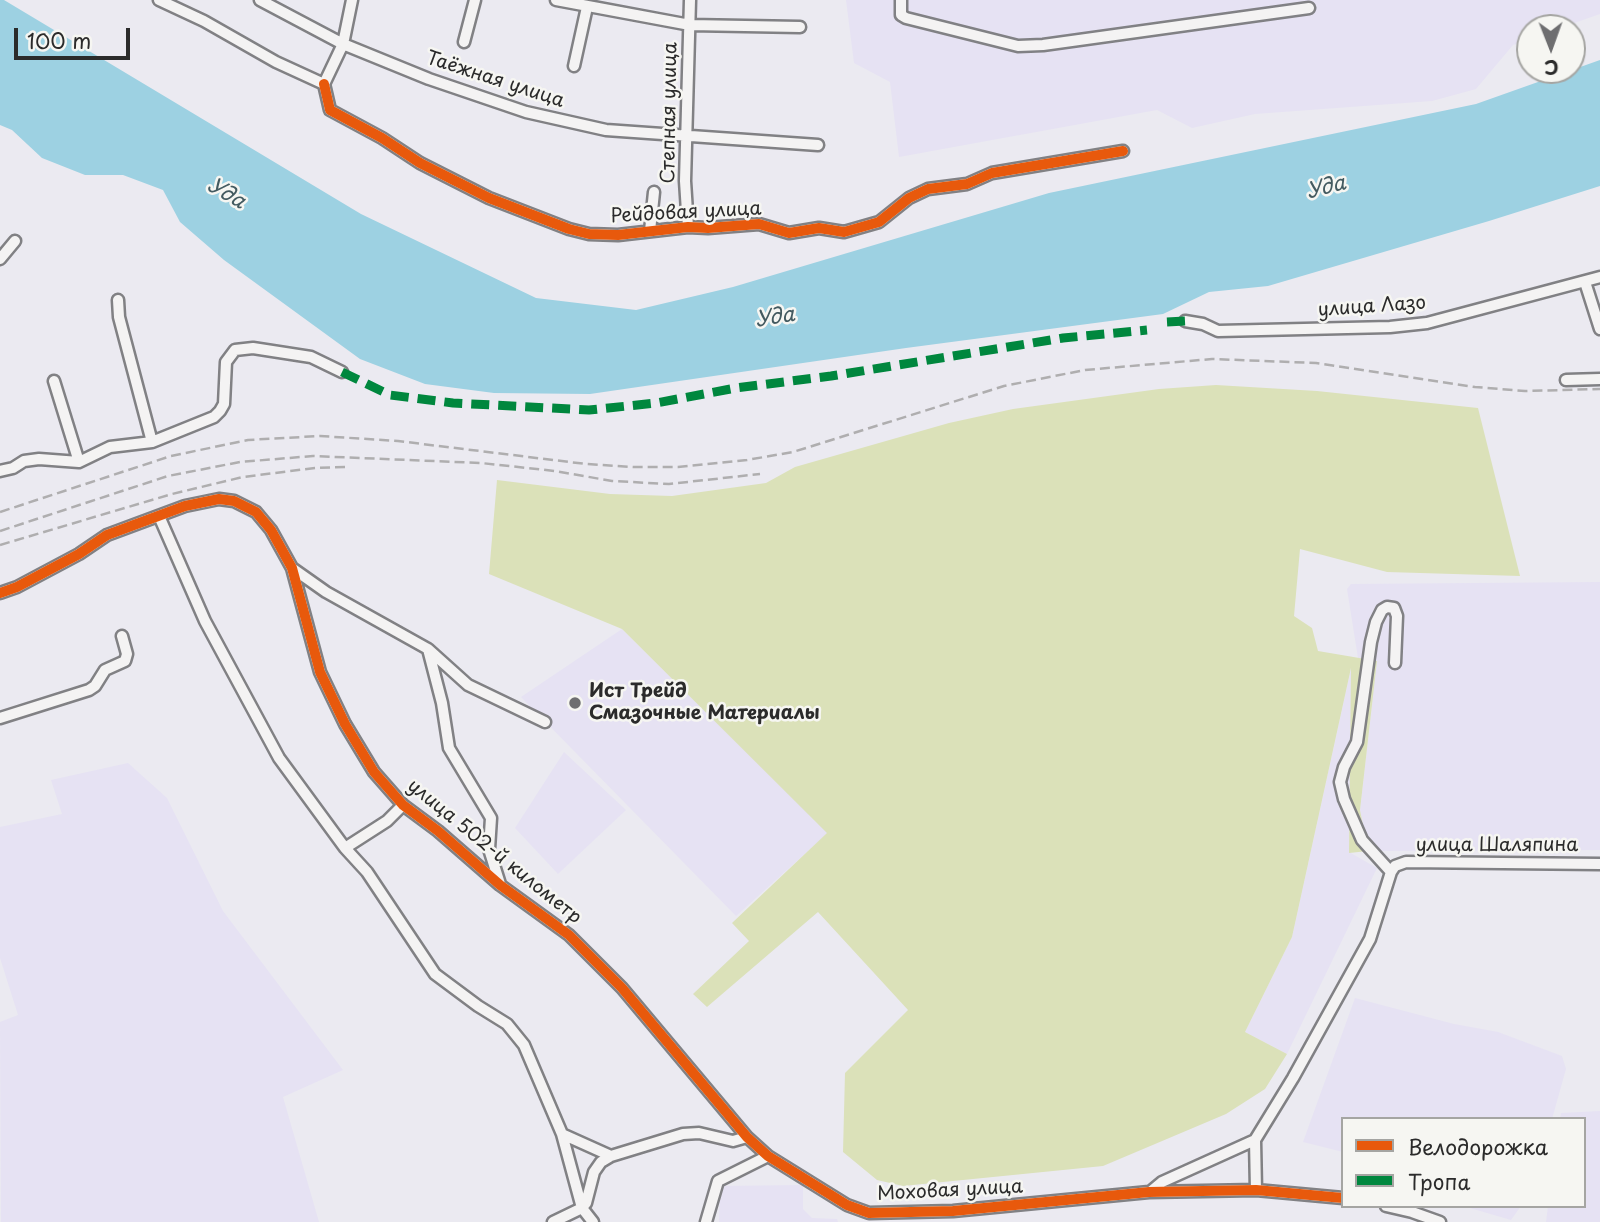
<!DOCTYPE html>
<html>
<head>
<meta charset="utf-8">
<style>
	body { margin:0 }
	#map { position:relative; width:1600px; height:1222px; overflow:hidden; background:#ebeaf1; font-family:"Playpen Sans",sans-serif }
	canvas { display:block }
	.legend { position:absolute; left:1341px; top:1117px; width:245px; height:91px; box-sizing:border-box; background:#f6f6f2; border:2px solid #a5a5a2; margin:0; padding:9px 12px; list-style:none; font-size:21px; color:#2b2b2b }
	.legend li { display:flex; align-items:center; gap:14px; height:35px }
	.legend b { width:35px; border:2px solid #a5a5a2 }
	.north { position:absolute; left:1516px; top:14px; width:70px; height:70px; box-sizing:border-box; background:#f6f6f2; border:2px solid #a5a5a2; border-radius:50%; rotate:179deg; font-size:19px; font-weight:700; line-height:28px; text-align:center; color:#2b2b2b }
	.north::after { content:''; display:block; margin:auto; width:24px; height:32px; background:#6e6e70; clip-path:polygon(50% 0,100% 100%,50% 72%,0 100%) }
	.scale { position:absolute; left:14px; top:28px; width:116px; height:32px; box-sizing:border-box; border:4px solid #2b2b2b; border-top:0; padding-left:9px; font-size:21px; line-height:24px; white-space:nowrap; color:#2b2b2b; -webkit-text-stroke:5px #f6f6f2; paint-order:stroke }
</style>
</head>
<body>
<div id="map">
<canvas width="1600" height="1222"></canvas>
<ul class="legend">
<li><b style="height:9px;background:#e8590c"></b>Велодорожка</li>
<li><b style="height:9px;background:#00873e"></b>Тропа</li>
</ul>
<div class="north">С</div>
<div class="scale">100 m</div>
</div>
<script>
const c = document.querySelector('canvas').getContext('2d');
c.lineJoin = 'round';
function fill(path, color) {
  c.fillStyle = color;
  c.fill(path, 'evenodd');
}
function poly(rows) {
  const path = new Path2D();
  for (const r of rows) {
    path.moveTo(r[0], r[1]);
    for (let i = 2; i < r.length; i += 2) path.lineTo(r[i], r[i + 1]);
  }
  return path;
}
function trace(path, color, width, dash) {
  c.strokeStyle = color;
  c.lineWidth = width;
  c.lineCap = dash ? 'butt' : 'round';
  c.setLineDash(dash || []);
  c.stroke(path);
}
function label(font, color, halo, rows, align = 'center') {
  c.font = font + ' "Playpen Sans",sans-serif';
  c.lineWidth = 5;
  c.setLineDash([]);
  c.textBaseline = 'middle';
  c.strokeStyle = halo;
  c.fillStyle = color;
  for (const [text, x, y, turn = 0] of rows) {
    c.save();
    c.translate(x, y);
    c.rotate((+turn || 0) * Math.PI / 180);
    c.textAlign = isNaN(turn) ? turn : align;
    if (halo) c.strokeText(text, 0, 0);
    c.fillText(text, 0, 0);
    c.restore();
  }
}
const built = poly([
	[846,0,1600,0,1600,14,1560,28,1530,28,1530,39,1513,45,1476,89,1432,101,1255,114,1192,128,1157,110,899,157,890,82,854,63],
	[1600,582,1600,850,1377,851,1365,837,1360,810,1377,662,1358,658,1347,589,1351,584],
	[622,629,828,833,736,916,521,697],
	[1352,664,1349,852,1377,868,1287,1054,1245,1032,1292,937],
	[564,752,626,810,558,874,515,828],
	[128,763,167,798,223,911,343,1070,283,1097,319,1222,1,1222,0,1022,18,1015,0,958,0,827,62,814,51,780],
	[1355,998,1454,1024,1498,1032,1562,1056,1566,1069,1552,1119,1343,1119,1343,1152,1303,1142],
	[1600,1111,1600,1222,1546,1222,1548,1206,1584,1206,1584,1119,1560,1119,1561,1113],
	[803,1185,803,1209,812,1218,837,1219,838,1222,719,1222,720,1186],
	[1463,1206,1521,1206,1511,1220]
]);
const green = poly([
	[1216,385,1317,391,1478,408,1520,576,1387,572,1300,549,1294,616,1312,628,1318,651,1377,661,1360,810,1368,851,1349,853,1351,668,1292,937,1245,1032,1287,1054,1265,1089,1226,1114,1103,1166,903,1186,877,1180,843,1152,845,1073,908,1010,818,912,707,1007,693,994,749,941,732,923,827,833,622,629,489,574,497,480,610,494,672,496,766,483,795,467,949,423,1013,409,1159,389]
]);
const water = poly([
	[0,0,4,0,361,214,536,298,636,310,733,287,1049,193,1476,104,1600,60,1600,186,1489,221,1268,286,1209,292,1163,314,906,348,590,394,494,393,425,384,360,359,224,260,180,222,163,190,123,175,85,175,42,158,12,130,0,125]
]);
const minor = poly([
	[159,0,204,21,276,62,324,84],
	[260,0,343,44,429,79,526,112,606,130,818,145],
	[556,0,690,25,800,27],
	[901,0,901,15,906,18,1018,46,1043,45,1309,8],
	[464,42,475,0],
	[574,66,587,7],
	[324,84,330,110,382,138,420,163,489,198,569,229,589,234,618,235,688,227,708,228,759,224,789,233,819,228,844,232,879,222,909,198,928,189,967,184,992,173,1123,151],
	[324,84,343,44,352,0],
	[688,227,685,181,690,0],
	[650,231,654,192],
	[0,259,15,241],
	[1585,282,1600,329],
	[118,300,119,317,152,442],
	[1185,321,1203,324,1218,331,1390,327,1427,323,1600,277],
	[1566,380,1600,379],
	[54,381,79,462],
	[0,471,13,468,24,461,39,459,79,462,110,447,152,442,214,417,220,411,224,404,226,362,235,350,253,348,311,357,342,372],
	[159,516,205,621,279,758,345,848,367,872,435,974,478,1006,507,1024,524,1045,562,1134,582,1208,593,1222],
	[292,568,326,592,428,649,442,703,449,748,491,818,489,849,500,884],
	[0,593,17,587,79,554,107,535,185,506,219,499,234,501,256,512,271,530,292,568,320,672,345,724,374,772,403,805,438,831,500,885,569,935,622,988,747,1137,768,1156,847,1205,869,1213,953,1211,1149,1192,1256,1190,1343,1198],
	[428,649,468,685,545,722],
	[0,718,89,690,95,686,105,670,125,661,127,654,122,636],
	[345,848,387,821,403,805],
	[1391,872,1362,840,1344,799,1340,782,1344,767,1357,742,1371,642,1376,622,1382,610,1387,607,1394,608,1397,616,1395,663],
	[562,1134,611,1156],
	[1255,1140,1256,1190],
	[1150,1192,1162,1182,1255,1140,1293,1078,1370,939,1391,872,1395,866,1406,862,1600,864],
	[1386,1206,1412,1212,1440,1222],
	[553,1222,582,1208,586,1203,594,1172,601,1162,611,1156,683,1134,699,1133,733,1141,747,1137],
	[706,1222,718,1181,768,1156]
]);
const rail = poly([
	[0,512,171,456,248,440,320,436,398,441,586,464,633,467,678,467,747,460,793,452,1004,386,1085,370,1212,359,1316,363,1475,387,1525,391,1600,389],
	[0,531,168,476,240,462,313,456,481,463,555,471,612,481,669,484,760,474],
	[0,545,172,494,243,477,315,468,347,467]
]);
const quiet = poly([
	[1167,322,1185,321],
	[342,372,390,395,453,403,589,410,656,403,736,388,831,376,1063,338,1147,330]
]);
const cycleway = poly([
	[324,84,330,110,382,138,420,163,489,198,569,229,589,234,618,235,688,227,708,228,759,224,789,233,819,228,844,232,879,222,909,198,928,189,967,184,992,173,1123,151],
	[0,593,17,587,79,554,107,535,185,506,219,499,234,501,256,512,271,530,292,568,320,672,345,724,374,772,403,805,438,831,500,885,569,935,622,988,747,1137,768,1156,847,1205,869,1213,953,1211,1149,1192,1256,1190,1343,1198]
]);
const markers = [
	[575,703,7,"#6e6e70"]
];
const streetNames = [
	["Таёжная улица",495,80,18],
	["Степная улица",670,113,-89],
	["Рейдовая улица",686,213,-3],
	["улица Лазо",1372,307,-4],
	["улица Шаляпина",1497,846],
	["улица 502-й километр",494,852,39],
	["Моховая улица",950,1191,-3]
];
const poiNames = [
	["Ист Трейд",589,692],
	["Смазочные Материалы",589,714]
];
const waterNames = [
	["Уда",1326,188,-14],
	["Уда",226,194,30],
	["Уда",775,318,-9]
];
fill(built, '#e6e2f3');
fill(green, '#dbe1b9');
fill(water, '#9dd1e2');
trace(minor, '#818184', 15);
trace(minor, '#f4f3f3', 10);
trace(rail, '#afaeaf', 2.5, [10, 5]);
trace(quiet, '#00873e', 9, [18, 9]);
trace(cycleway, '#e8590c', 10);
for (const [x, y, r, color] of markers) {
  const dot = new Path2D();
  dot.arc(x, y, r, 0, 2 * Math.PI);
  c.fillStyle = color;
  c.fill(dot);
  trace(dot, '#f6f6f2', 2.5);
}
label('19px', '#2b2b2b', '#f6f6f2', streetNames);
label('bold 19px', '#2b2b2b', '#f6f6f2', poiNames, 'left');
label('italic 21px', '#435a60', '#f6f6f2', waterNames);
</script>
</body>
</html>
